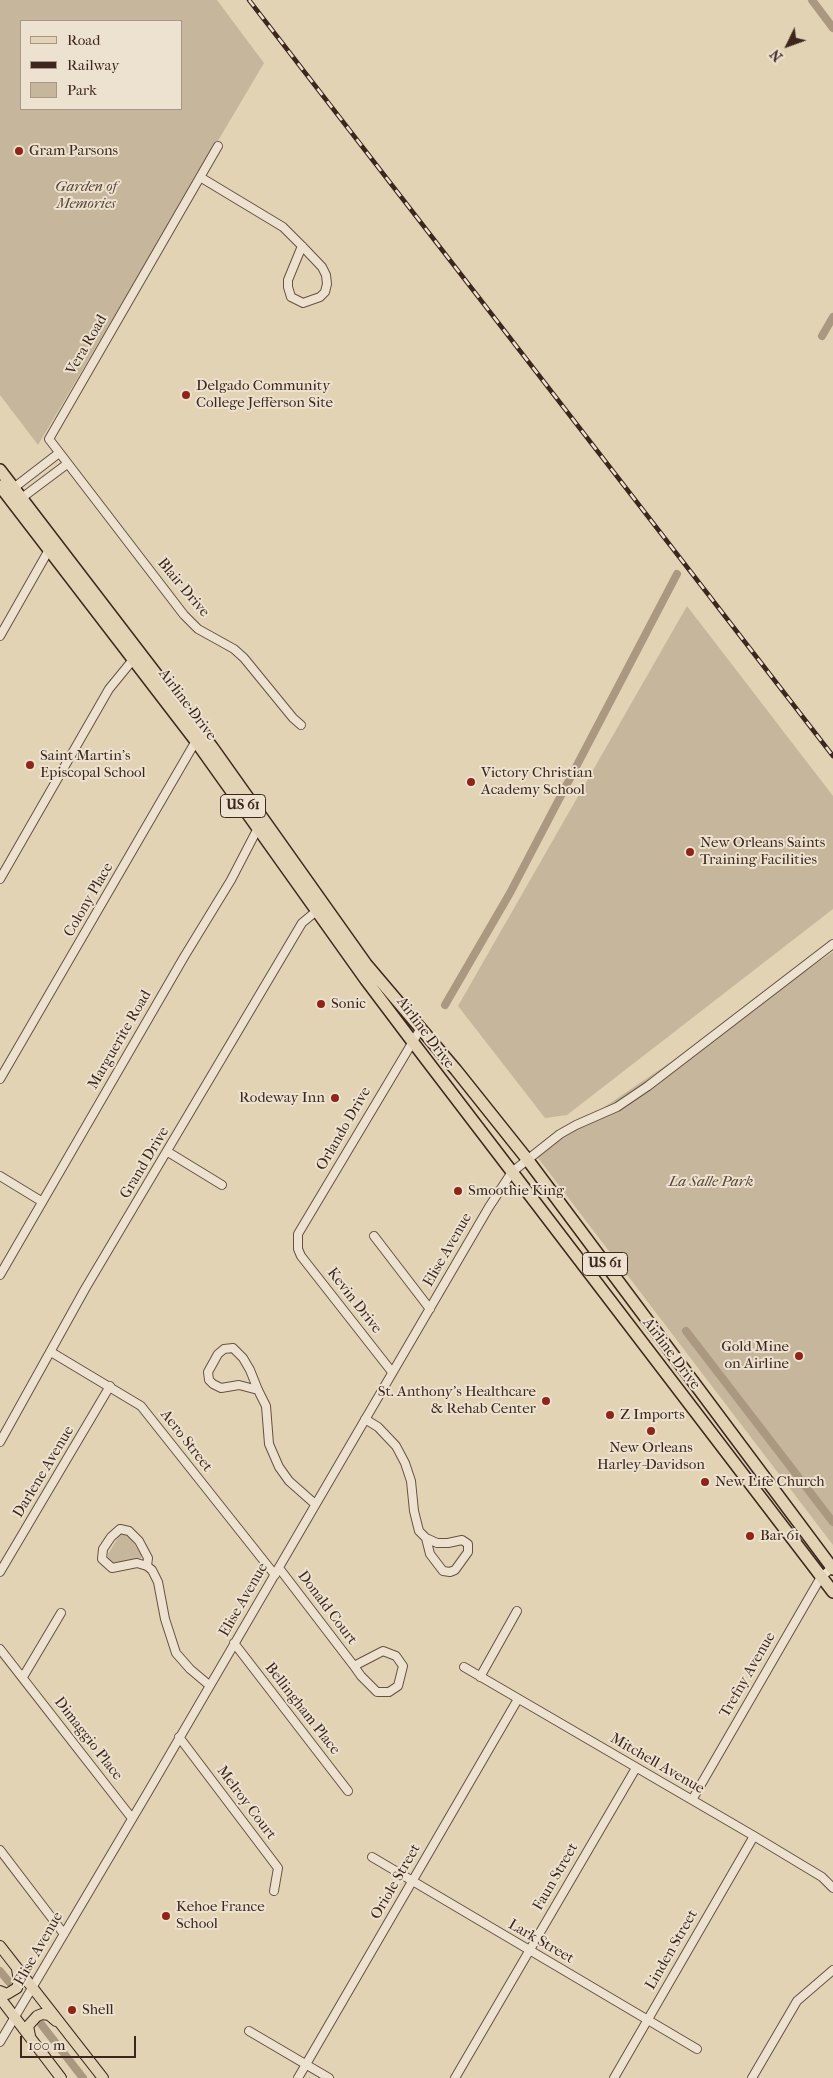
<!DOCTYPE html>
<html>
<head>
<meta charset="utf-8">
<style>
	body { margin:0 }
	#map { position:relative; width:833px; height:2078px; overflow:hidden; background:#e2d3b5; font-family:"IM FELL French Canon",serif }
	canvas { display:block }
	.legend { position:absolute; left:20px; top:20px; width:162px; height:90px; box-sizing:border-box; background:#ece2cf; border:1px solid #a69788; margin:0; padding:6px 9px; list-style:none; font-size:15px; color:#3d261d }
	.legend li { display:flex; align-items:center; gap:10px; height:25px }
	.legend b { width:25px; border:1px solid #a69788 }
	.north { position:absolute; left:763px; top:20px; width:50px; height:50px; -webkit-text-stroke:4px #ece2cf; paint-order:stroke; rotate:228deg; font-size:14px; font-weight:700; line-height:20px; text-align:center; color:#3d261d }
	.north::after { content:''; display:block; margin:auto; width:18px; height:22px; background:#3d261d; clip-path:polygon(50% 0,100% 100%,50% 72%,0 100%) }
	.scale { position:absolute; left:20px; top:2036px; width:116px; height:22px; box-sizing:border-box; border:2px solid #3d261d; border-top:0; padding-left:6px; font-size:15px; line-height:18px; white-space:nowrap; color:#3d261d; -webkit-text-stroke:4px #ece2cf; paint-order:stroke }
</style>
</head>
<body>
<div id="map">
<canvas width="833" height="2078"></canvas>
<ul class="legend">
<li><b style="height:6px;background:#e2d3b5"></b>Road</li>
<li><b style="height:6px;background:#3d261d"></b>Railway</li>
<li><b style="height:14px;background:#c6b69b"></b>Park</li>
</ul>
<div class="north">N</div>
<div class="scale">100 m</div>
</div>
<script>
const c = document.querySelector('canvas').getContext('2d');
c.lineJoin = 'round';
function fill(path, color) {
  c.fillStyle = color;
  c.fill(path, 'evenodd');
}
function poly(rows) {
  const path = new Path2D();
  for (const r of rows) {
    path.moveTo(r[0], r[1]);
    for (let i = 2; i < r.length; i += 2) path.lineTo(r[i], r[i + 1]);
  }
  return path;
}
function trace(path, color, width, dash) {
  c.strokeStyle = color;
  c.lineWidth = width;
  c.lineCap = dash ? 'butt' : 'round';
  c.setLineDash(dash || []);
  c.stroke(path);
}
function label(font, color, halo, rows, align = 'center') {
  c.font = font + ' "IM FELL French Canon",serif';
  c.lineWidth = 4;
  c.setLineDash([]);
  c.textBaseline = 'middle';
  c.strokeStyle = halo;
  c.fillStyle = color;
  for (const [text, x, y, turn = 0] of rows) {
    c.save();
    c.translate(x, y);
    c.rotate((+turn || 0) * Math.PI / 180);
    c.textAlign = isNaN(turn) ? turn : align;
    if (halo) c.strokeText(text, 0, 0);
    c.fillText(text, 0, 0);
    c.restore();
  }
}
const green = poly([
	[0,0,217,0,264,63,38,445,0,395],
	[21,21,181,21,181,109,21,109],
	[687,606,833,796,833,909,567,1115,545,1118,458,1006],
	[833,952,833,1545,535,1154],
	[124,1534,131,1538,141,1555,141,1558,113,1564,108,1561,108,1554,119,1536]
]);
const canal = poly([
	[812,0,833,28],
	[822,336,833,317],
	[445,1005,510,893,677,574],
	[686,1331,833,1522],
	[0,1971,9,1982],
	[41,2024,83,2078]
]);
const minor = poly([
	[218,146,49,439,184,615,198,629,234,649,244,658,293,718,301,725],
	[200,177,283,227,302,246],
	[302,246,322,267,326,275,327,284,325,292,320,297,303,303,291,297,288,287,288,280,302,246],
	[11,490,59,453],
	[19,500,67,464],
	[0,636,50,548],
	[0,879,109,689,136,656],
	[0,1079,197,739],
	[168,1152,222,1185],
	[0,1176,41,1201],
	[374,1236,430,1309],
	[0,1275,184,957,231,880,259,826],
	[51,1352,141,1406,275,1575],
	[392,1372,301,1256,298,1249,298,1234,421,1028],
	[258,1390,239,1385,221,1388,213,1384,209,1380,208,1372,218,1354,224,1349,233,1348,243,1358,250,1370,258,1390,266,1406,269,1444,279,1467,289,1481,315,1504],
	[365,1419,378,1427,396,1446,405,1463,411,1481,414,1511,419,1531,426,1538,430,1554,443,1571,450,1572,455,1570,468,1552,468,1544,462,1540,448,1543,437,1543,426,1538],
	[0,1442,85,1289,302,923,320,908],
	[147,1566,148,1558,139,1541,129,1531,120,1529,111,1537,103,1549,102,1559,112,1568,137,1563,147,1566,152,1570,158,1582,165,1619,176,1653,190,1669,209,1685],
	[279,1568,354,1666,361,1676,377,1692,389,1692,398,1686,403,1666,396,1656,383,1651,354,1666],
	[0,1572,110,1386],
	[234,1643,348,1791],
	[0,1649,131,1817],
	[464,1667,754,1836,822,1877,833,1888],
	[23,1677,61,1613],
	[480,1677,517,1611],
	[179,1737,278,1868,274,1891],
	[692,1800,821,1577,832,1568],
	[0,1850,64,1934],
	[372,1857,697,2049],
	[249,2031,329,2078],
	[0,2042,148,1792,489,1207,512,1172,560,1134,576,1125,617,1107,648,1086,833,944],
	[298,2078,518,1699],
	[455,2078,636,1768],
	[614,2078,754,1836],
	[752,2078,797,2001,833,1970]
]);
const major = poly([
	[0,1946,103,2078],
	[0,1991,7,1994,17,1988,19,1981,17,1969],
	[0,1998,61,2078],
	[30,2036,28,2026,37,2016,42,2014,49,2015,56,2021]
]);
const highway = poly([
	[0,470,212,747,366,964,456,1070,527,1159,833,1569],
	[0,486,195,740,366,980,412,1041,833,1592]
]);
const rail = poly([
	[249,0,833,756]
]);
const markers = [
	[19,151,5,"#8f2418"],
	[186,395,5,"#8f2418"],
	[30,765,5,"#8f2418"],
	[471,782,5,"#8f2418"],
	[690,852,5,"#8f2418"],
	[321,1004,5,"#8f2418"],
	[335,1098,5,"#8f2418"],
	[458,1191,5,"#8f2418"],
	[799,1356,5,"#8f2418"],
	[546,1401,5,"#8f2418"],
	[610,1415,5,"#8f2418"],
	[651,1431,5,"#8f2418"],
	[705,1482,5,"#8f2418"],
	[750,1536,5,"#8f2418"],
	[166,1916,5,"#8f2418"],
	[72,2010,5,"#8f2418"]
];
const shields = [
	[243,806,45],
	[605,1264,45]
];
const shieldNames = [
	["US 61",243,806],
	["US 61",605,1264]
];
const poiNames = [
	["Gram Parsons",29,151],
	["Delgado Community",196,386],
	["College Jefferson Site",196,403],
	["Saint Martin's",40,756],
	["Episcopal School",40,773],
	["Victory Christian",481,773],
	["Academy School",481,790],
	["New Orleans Saints",700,843],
	["Training Facilities",700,860],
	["Sonic",331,1004],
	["Rodeway Inn",325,1098,"right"],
	["Smoothie King",468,1191],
	["Gold Mine",789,1347,"right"],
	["on Airline",789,1364,"right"],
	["St. Anthony's Healthcare",536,1392,"right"],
	["& Rehab Center",536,1409,"right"],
	["Z Imports",620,1415],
	["New Orleans",651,1448,"center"],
	["Harley-Davidson",651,1465,"center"],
	["New Life Church",715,1482],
	["Bar 61",760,1536],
	["Kehoe France",176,1907],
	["School",176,1924],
	["Shell",82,2010]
];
const parkNames = [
	["Garden of",86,187],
	["Memories",86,204],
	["La Salle Park",711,1182]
];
const streetNames = [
	["Vera Road",87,345,-60],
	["Blair Drive",183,588,50],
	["Airline Drive",187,705,53],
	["Colony Place",89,900,-60],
	["Airline Drive",425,1033,53],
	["Marguerite Road",120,1040,-60],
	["Orlando Drive",344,1129,-60],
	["Grand Drive",145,1163,-59],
	["Elise Avenue",448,1250,-60],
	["Kevin Drive",354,1301,52],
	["Airline Drive",671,1354,53],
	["Aero Street",186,1441,52],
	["Darlene Avenue",44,1472,-59],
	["Elise Avenue",244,1600,-60],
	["Donald Court",327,1608,53],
	["Trefny Avenue",748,1675,-60],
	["Bellingham Place",302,1709,52],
	["Dimaggio Place",88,1739,52],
	["Mitchell Avenue",657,1764,30],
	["Melroy Court",246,1803,53],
	["Faun Street",556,1877,-60],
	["Oriole Street",396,1882,-60],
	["Lark Street",541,1942,30],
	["Elise Avenue",39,1949,-60],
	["Linden Street",672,1950,-60]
];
fill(green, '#c6b69b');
trace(canal, '#aa9881', 8);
trace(minor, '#665143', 10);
trace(major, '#3d261d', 12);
trace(highway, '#3d261d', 14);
trace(minor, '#ece2cf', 8);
trace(major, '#e2d3b5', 10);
trace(highway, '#e2d3b5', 11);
trace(rail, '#3d261d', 4.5);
trace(rail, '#ece2cf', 2.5, [8]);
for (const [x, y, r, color] of markers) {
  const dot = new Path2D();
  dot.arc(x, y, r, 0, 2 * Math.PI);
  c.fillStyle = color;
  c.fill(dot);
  trace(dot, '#ece2cf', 2);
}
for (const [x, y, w] of shields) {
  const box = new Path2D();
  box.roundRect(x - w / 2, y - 11.5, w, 23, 4);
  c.fillStyle = '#ece2cf';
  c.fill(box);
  trace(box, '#3d261d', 1);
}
label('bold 14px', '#3d261d', null, shieldNames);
label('15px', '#3d261d', '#ece2cf', poiNames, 'left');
label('italic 15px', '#584336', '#ece2cf', parkNames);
label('15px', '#3d261d', '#ece2cf', streetNames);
</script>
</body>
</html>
